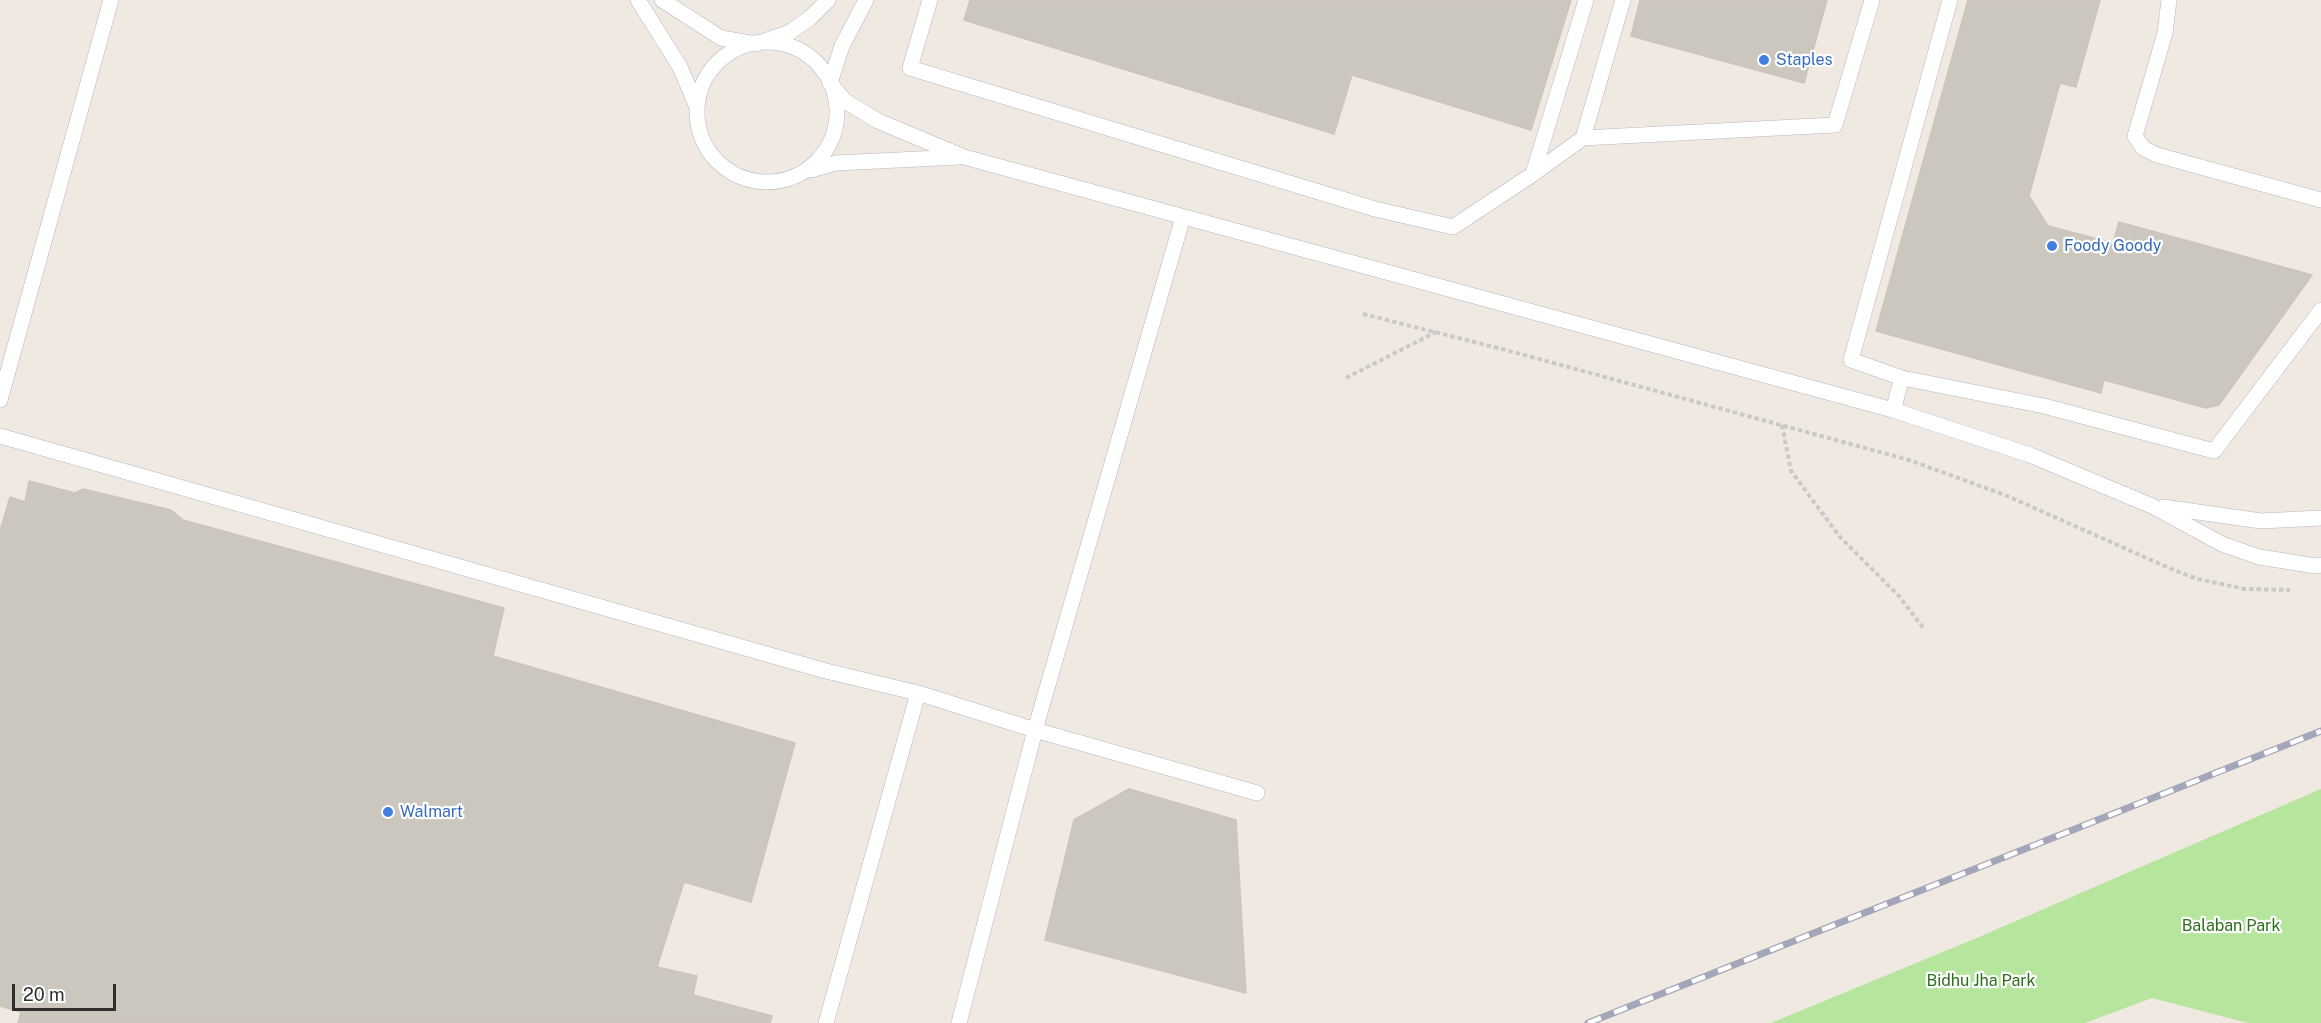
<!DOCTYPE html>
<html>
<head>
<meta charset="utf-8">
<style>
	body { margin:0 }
	#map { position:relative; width:2321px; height:1023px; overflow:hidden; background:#efe9e1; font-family:"Public Sans",sans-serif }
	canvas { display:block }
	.scale { position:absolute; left:12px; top:984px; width:104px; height:27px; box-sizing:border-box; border:3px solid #2e2e2e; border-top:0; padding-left:8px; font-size:18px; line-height:21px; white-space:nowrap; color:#2e2e2e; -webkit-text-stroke:4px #fff; paint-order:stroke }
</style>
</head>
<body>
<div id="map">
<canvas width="2321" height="1023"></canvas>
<div class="scale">20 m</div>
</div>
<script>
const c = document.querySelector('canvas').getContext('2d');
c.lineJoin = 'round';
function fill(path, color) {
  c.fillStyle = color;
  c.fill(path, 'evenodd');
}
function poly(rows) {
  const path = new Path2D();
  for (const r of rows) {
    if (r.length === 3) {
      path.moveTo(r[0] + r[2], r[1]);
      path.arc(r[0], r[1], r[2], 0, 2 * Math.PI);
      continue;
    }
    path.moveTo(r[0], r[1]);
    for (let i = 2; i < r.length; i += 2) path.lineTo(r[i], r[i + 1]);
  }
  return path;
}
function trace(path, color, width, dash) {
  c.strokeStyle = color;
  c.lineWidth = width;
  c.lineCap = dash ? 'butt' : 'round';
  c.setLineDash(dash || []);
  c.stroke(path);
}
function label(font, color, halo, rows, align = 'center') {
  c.font = font + ' "Public Sans",sans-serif';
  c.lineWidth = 4.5;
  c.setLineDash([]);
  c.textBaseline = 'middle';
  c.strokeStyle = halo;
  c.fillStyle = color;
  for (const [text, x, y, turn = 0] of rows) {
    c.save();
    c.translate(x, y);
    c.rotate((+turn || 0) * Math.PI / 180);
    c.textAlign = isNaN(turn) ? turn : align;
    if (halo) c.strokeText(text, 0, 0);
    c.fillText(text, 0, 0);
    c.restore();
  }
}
const green = poly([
	[2321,789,2321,1023,2248,1023,2152,998,2085,1023,1771,1023,1979,937]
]);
const building = poly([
	[970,0,1571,0,1531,130,1352,75,1334,134,964,20,970,0],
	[1640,0,1827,0,1804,83,1631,36,1640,0],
	[1968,0,2100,0,2076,87,2060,83,2029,196,2048,226,2113,243,2119,222,2312,275,2219,405,2206,408,2104,380,2101,393,1876,331,1968,0],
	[29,481,75,493,83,489,171,510,183,520,504,608,493,656,795,743,751,902,684,882,657,967,697,976,693,995,772,1016,770,1023,18,1023,21,1012,0,1006,0,531,10,497,25,502,29,481],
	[1129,789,1236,820,1246,993,1045,940,1074,820,1129,789]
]);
const path = poly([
	[1363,314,1506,350,1909,460,2005,495,2176,571,2198,579,2245,589,2290,590],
	[1346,378,1436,332],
	[1782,425,1791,471,1840,537,1899,596,1924,629]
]);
const lane = poly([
	[638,0,680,67,697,107],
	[662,0,721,38,756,44,790,32,810,18,828,0],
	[866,0,842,46,830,83,845,101,878,121,964,157,1893,410,2030,455,2152,506,2222,544,2259,557,2316,566,2321,565],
	[930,0,910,68,1375,209,1453,227,1533,174,1583,138],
	[1623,0,1583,138,1835,125,1872,0],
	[1950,0,1851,360,1902,378,2044,406,2214,451,2321,310],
	[2169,0,2165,33,2135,136,2143,148,2157,155,2321,200],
	[767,112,70],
	[811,170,836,163,960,157],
	[1533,174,1586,0],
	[0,400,111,0],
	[1893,410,1902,378],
	[0,436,826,671,918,693,1035,730,1257,793],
	[2163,507,2261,521,2321,518],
	[826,1023,918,693],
	[959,1023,1035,730,1183,217]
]);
const rail = poly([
	[1588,1023,2321,731]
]);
const markers = [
	[1764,60,6,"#3f7fe0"],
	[2052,246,6,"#3f7fe0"],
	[388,812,6,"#3f7fe0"]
];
const shopNames = [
	["Staples",1776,60],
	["Foody Goody",2064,246],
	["Walmart",400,812]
];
const parkNames = [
	["Balaban Park",2231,926],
	["Bidhu Jha Park",1981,981]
];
fill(green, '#b6e59e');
fill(building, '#cbc7bf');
trace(building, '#cbc5ba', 1.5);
trace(lane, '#b4b7c1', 16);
trace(path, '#c9c9c9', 4, [4.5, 3]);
trace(lane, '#fff', 15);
trace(rail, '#a3a6b8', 7);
trace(rail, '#fff', 4.5, [14]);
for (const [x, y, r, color] of markers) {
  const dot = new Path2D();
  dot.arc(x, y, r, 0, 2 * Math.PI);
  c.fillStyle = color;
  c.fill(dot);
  trace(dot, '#fff', 2);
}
label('16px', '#366cbe', '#fff', shopNames, 'left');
label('16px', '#2c6e1b', '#fff', parkNames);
</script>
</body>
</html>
